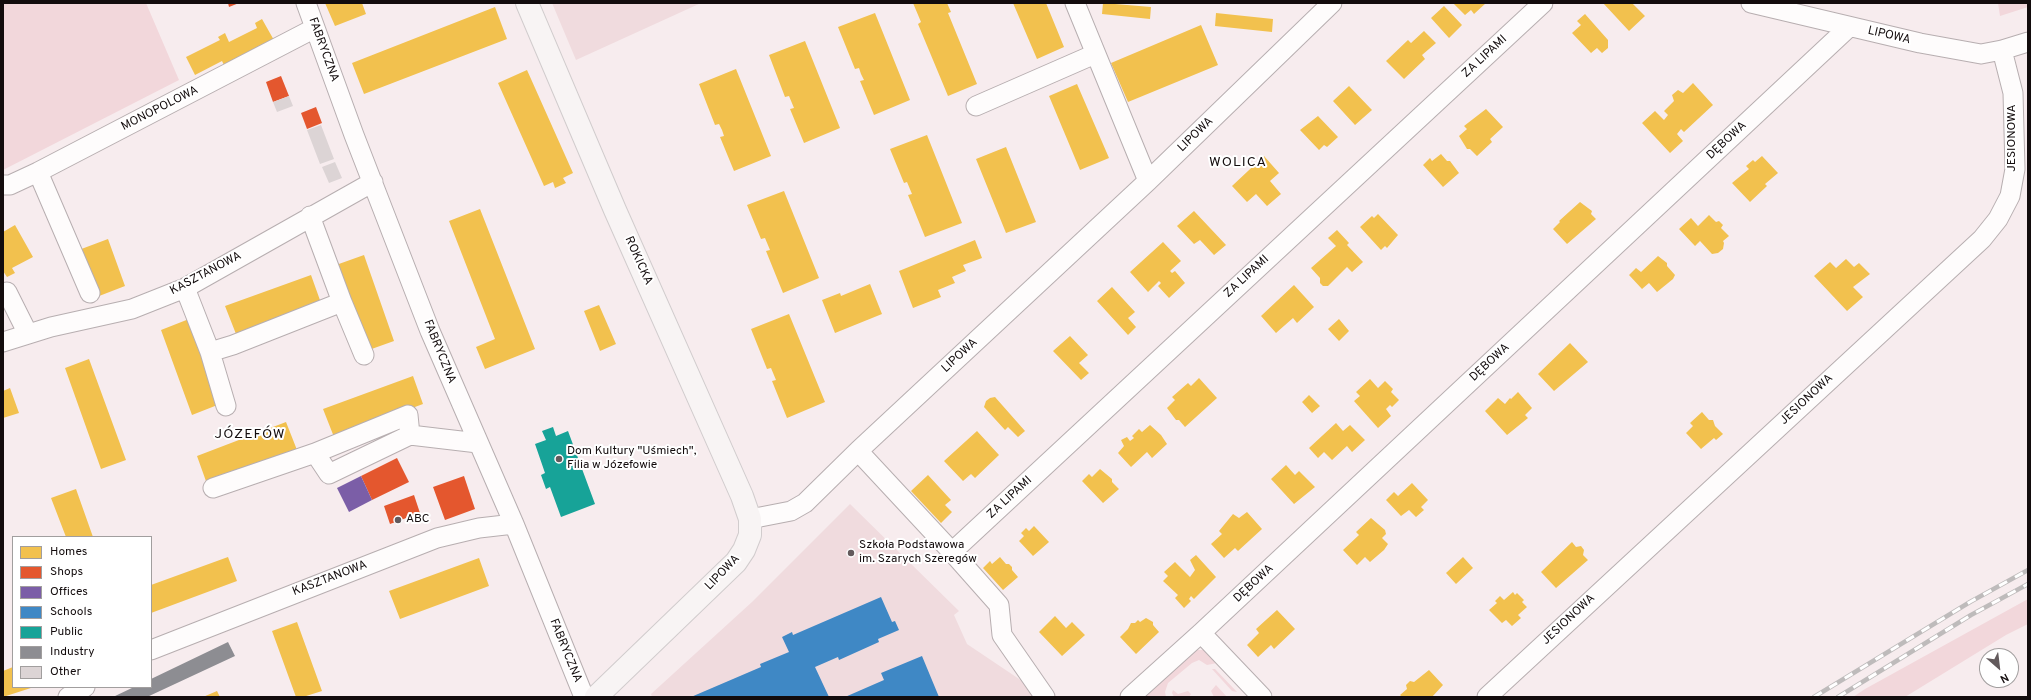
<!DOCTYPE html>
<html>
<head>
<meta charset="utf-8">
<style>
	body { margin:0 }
	#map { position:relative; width:2031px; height:700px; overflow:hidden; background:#f7ecee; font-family:Overpass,sans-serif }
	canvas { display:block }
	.frame { position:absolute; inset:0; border:4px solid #130c0d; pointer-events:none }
	.legend { position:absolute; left:12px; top:536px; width:140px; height:152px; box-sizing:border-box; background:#fff; border:1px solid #a19e9e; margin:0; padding:5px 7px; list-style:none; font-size:12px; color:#130c0d }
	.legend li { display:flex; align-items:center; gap:8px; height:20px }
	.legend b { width:20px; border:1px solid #a19e9e }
	.north { position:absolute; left:1979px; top:648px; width:40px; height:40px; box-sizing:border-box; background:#fff; border:1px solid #a19e9e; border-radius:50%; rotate:152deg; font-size:11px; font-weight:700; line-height:16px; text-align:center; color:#130c0d }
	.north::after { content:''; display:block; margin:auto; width:14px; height:18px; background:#635a5c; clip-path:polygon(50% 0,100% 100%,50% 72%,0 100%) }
</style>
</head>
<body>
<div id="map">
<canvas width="2031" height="700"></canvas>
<div class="frame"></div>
<ul class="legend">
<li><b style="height:11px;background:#f2c14e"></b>Homes</li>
<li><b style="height:11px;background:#e4572e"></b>Shops</li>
<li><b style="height:11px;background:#7b5ea7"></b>Offices</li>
<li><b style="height:11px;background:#3f88c5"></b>Schools</li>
<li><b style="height:11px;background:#17a398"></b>Public</li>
<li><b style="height:11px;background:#8d8d92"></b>Industry</li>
<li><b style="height:11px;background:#dcd4d5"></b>Other</li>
</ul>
<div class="north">N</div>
</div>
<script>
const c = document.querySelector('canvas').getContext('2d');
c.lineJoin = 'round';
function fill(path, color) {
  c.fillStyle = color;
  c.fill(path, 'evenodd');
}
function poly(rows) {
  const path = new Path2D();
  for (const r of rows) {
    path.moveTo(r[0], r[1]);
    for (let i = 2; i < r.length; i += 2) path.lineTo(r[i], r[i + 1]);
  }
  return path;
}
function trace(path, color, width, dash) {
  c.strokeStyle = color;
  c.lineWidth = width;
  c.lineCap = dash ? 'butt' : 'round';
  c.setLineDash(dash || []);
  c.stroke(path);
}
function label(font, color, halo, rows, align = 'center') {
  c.font = font + ' Overpass,sans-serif';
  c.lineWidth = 4;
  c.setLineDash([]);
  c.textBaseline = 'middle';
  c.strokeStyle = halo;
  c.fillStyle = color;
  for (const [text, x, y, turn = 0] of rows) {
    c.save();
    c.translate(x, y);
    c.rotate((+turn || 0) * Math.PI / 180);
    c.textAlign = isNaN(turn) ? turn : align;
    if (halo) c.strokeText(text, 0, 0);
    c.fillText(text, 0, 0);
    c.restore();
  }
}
const built = poly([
	[552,3,701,3,576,60],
	[850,504,959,611,954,615,967,644,1031,687,1036,697,652,697,651,694,752,602]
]);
const green = poly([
	[3,3,146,3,179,80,3,170],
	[1998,3,2028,3,2028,7,2000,16],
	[2028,599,2028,624,2006,635,1905,697,1853,697,1865,689],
	[1195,650,1207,650,1217,663,1207,665,1199,660,1192,663,1168,683,1165,692,1166,697,1139,697],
	[1212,669,1215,669,1237,692,1232,691],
	[1216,685,1227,697,1214,697,1211,691],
	[1173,690,1178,694,1188,691,1191,694,1189,697,1174,697,1172,693]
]);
const homes = poly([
	[325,3,362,3,366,14,335,26],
	[913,3,947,3,951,12,948,13,977,84,948,96,918,24,921,22],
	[1013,3,1046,3,1064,47,1037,59],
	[1103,3,1151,7,1150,19,1102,14],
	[1453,3,1486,3,1474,14,1471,10,1465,15],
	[1603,3,1632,3,1645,16,1629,31],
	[1444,6,1462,25,1449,38,1431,18],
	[495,7,507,39,364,94,352,63],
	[875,13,910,100,874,115,860,81,864,80,861,74,859,68,855,69,838,27],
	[1216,13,1273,19,1272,32,1215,26],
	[1585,14,1608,40,1608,48,1602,53,1597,48,1591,53,1572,33,1581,25,1577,21],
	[262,19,275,42,225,67,222,61,195,75,186,57,220,40,218,37,225,33,229,42,257,28,255,23],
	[1201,25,1218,65,1128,102,1111,63],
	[1424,31,1436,43,1422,55,1425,59,1404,79,1386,61,1408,40,1411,43],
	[805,41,840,128,804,143,790,109,794,108,789,96,785,97,769,55],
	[736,69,771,156,734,171,720,137,724,136,722,130,719,124,715,125,699,84],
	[527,70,573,173,563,178,566,183,555,188,553,182,544,186,498,83],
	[1693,83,1713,105,1684,132,1681,129,1677,134,1683,141,1670,153,1642,123,1655,111,1664,120,1668,115,1664,111,1674,101,1672,95,1678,90,1683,93],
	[1077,84,1109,158,1080,170,1049,96],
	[1349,86,1372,110,1355,125,1333,101],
	[1486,109,1503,127,1490,139,1492,142,1477,156,1470,149,1467,149,1459,136,1467,129,1464,126],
	[1318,116,1338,137,1327,147,1324,145,1319,150,1300,130],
	[927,135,962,223,925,237,908,195,912,194,907,182,904,183,890,149],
	[1006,147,1036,222,1006,233,976,159],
	[1441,154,1447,161,1450,161,1459,173,1443,187,1423,165,1430,158,1432,161],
	[1264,156,1279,173,1270,181,1281,194,1267,206,1256,194,1247,202,1232,186],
	[1762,156,1778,173,1765,184,1767,186,1750,202,1732,183,1749,169,1746,166,1753,160,1755,162],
	[784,191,819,278,783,293,766,251,770,250,765,238,761,239,747,205],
	[1580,202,1592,211,1591,214,1596,219,1567,244,1553,229,1560,222,1559,221],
	[480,209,535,349,485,369,476,347,495,339,449,221],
	[1194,211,1226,245,1214,255,1200,240,1194,244,1177,226],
	[1378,214,1398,235,1387,248,1385,246,1381,250,1360,227,1372,216,1374,218],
	[1709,215,1716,222,1719,221,1723,225,1721,228,1729,236,1723,241,1724,243,1723,249,1718,253,1712,254,1700,241,1695,246,1679,229,1691,218,1698,226],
	[15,225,33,257,12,268,15,273,7,277,3,271,3,232],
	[1337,230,1349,243,1347,245,1363,262,1352,272,1347,267,1328,286,1323,286,1320,283,1320,278,1311,268,1336,246,1328,238],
	[108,239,125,286,94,298,76,251],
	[975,240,982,258,963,265,966,271,952,277,955,283,938,290,941,297,913,308,899,271],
	[1163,242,1181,261,1170,271,1172,273,1175,271,1185,283,1169,298,1158,286,1161,283,1159,281,1148,292,1130,272],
	[364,255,394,341,366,351,336,265],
	[1658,256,1667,263,1667,266,1675,275,1673,279,1657,292,1649,283,1642,289,1629,275,1636,268,1641,272],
	[1846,259,1854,267,1859,263,1870,274,1853,287,1863,297,1847,311,1814,276,1830,262,1836,268],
	[311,275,321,303,236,334,225,306],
	[870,284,882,314,835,333,822,300,840,293,841,296],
	[1294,285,1314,307,1297,323,1293,318,1276,333,1261,316],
	[1112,287,1135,312,1128,318,1136,327,1128,335,1097,301],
	[599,305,616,344,600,351,584,311],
	[789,314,825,402,787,418,772,381,776,380,771,368,767,369,751,329],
	[189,319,220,404,192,415,161,330],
	[1339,319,1349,331,1339,341,1328,329],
	[1070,336,1088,355,1079,363,1089,373,1081,380,1053,351],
	[1570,343,1588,362,1554,391,1538,374],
	[89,359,126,460,101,469,65,368],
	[413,376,423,404,334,437,323,409],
	[1199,378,1217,398,1185,427,1179,420,1176,420,1167,408,1175,400,1172,397,1188,383,1191,386],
	[1370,379,1378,388,1385,381,1393,389,1391,392,1399,400,1392,407,1390,405,1386,409,1391,416,1378,428,1354,401,1360,396,1356,392],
	[10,388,19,413,3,418,3,391],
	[1518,392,1532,408,1525,415,1528,418,1507,435,1485,411,1498,398,1505,404,1510,398,1511,399],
	[1309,395,1320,406,1312,413,1302,402],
	[995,397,1025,431,1018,437,1008,427,1005,430,984,407,986,401,990,398],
	[1702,412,1709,420,1713,420,1715,426,1723,434,1716,440,1714,438,1701,449,1686,433,1693,426,1690,423],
	[286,422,297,450,207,484,197,456],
	[1336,423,1343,431,1350,425,1365,440,1352,452,1347,446,1332,460,1324,452,1318,458,1309,448],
	[1150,425,1161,435,1167,444,1152,458,1147,452,1131,467,1118,453,1124,446,1121,440,1127,437,1130,441,1134,438,1132,436,1139,429,1142,432],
	[977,431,999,455,975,478,971,474,963,481,944,461],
	[1286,465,1295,475,1299,471,1315,487,1294,504,1271,479],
	[1100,469,1112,479,1112,482,1119,489,1103,503,1082,481,1089,474,1092,477],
	[928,475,951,500,945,505,952,512,941,523,911,491],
	[1412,483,1428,500,1421,507,1424,510,1416,517,1409,510,1401,516,1386,500,1394,492,1398,496],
	[76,489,93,537,66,537,51,498],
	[1247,512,1262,529,1238,551,1235,548,1224,558,1211,544,1222,534,1219,531,1233,514,1239,518],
	[1371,518,1385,530,1386,534,1382,538,1388,544,1384,550,1370,562,1365,557,1357,565,1343,550,1359,535,1356,532],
	[1034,526,1049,542,1033,556,1019,541,1024,536,1021,533,1026,528,1029,531],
	[1572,542,1576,547,1581,546,1584,550,1583,555,1588,560,1556,588,1541,572],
	[1196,555,1216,577,1194,599,1191,596,1189,599,1191,601,1184,608,1175,598,1178,595,1163,581,1168,576,1164,572,1175,562,1190,577,1195,570,1190,560],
	[228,557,237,581,151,613,151,585],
	[1000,557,1006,564,1009,564,1012,567,1012,570,1018,577,1003,590,983,568,990,561,992,564],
	[1463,557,1473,568,1456,584,1446,573],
	[479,558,489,586,400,619,389,591],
	[1513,592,1515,595,1517,593,1524,600,1522,602,1527,607,1518,615,1521,618,1512,626,1506,620,1502,623,1489,610,1497,603,1495,601,1500,596,1504,600],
	[1277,610,1295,629,1274,649,1271,645,1258,657,1247,645,1259,633,1256,629],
	[1055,616,1066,628,1072,622,1085,635,1062,656,1039,632],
	[1146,618,1153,622,1153,625,1159,632,1136,654,1120,637,1128,629,1131,623,1135,623,1138,620,1140,622],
	[297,622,322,691,303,697,296,697,272,631],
	[13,667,13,687,34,687,3,697,3,671],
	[1429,670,1443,685,1432,697,1402,697,1400,695,1407,689,1406,685,1410,681,1414,682],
	[217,691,220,697,203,697]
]);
const shops = poly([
	[228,3,239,3,229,7],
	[281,76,289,96,273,102,266,82],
	[316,107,322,123,307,129,301,113],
	[397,458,409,482,372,500,361,476],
	[464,476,475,509,445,520,433,487],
	[414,495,420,513,390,524,384,506]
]);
const offices = poly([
	[361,476,372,500,349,512,337,488]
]);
const schools = poly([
	[881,597,892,622,895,621,899,630,878,639,879,642,839,660,838,657,815,667,829,697,691,697,761,667,760,664,789,652,782,637,792,632,793,635],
	[922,656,939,697,845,697,884,680,881,673]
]);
const public = poly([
	[553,427,556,436,568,431,595,504,561,517,550,487,546,489,541,475,545,473,535,444,546,440,542,431]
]);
const industry = poly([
	[228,642,235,656,147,697,113,697,134,687,151,687,151,679]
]);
const building = poly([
	[289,96,293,106,277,112,273,102],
	[321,125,334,159,320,164,307,130],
	[335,162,342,178,329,183,322,167]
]);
const minor = poly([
	[306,3,354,135,430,331,514,524,584,697],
	[1075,3,1148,181],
	[1751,3,1920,43,1981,54,2002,50,2028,42],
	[976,106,1095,54],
	[38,172,90,293],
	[3,185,10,185,38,172,315,28],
	[185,288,210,352,233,345,342,302,310,216],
	[3,294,7,292,28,334],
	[342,302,364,355],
	[3,342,51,327,132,309,185,288,373,182],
	[210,352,226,406],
	[410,435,408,415,315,453,329,474,410,435,478,443],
	[858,451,952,552,999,605,1002,635,1045,697],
	[213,488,315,453],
	[750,519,791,511,805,503,858,451,1148,181,1332,3],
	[952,552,1543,3],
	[1201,633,1262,697],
	[151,650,437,538,479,528,514,524],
	[68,697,85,687],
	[1130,697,1201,633,1849,27],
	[1487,697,1982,239,1998,219,2010,196,2015,169,2013,93,2002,50]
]);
const major = poly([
	[527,3,615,210,742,496,750,519,750,535,744,550,736,562,596,697]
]);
const rail = poly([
	[1814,697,1970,602,2028,570],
	[1838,697,1971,615,2028,584]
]);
const markers = [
	[559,459,4,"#635a5c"],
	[398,520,4,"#635a5c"],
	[851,553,4,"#635a5c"]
];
const streetNames = [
	["LIPOWA",1889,36,13],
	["FABRYCZNA",323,50,70],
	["ZA LIPAMI",1485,57,-43],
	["MONOPOLOWA",160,109,-27],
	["LIPOWA",1196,135,-44],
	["JESIONOWA",2013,138,-90],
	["DĘBOWA",1727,141,-43],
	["ROKICKA",638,261,66],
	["KASZTANOWA",206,274,-28],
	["ZA LIPAMI",1247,277,-43],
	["FABRYCZNA",439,352,68],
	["LIPOWA",960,356,-43],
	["DĘBOWA",1490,363,-43],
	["JESIONOWA",1807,400,-43],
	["ZA LIPAMI",1010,498,-43],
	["LIPOWA",723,573,-46],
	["KASZTANOWA",330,579,-21],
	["DĘBOWA",1254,584,-43],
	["JESIONOWA",1569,620,-43],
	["FABRYCZNA",565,651,68]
];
const poiNames = [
	["Dom Kultury \"Uśmiech\",",567,452],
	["Filia w Józefowie",567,466],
	["ABC",406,520],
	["Szkoła Podstawowa",859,546],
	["im. Szarych Szeregów",859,560]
];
const quarterNames = [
	["WOLICA",1238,163],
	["JÓZEFÓW",250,435]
];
fill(built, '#f0dbde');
fill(green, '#f2d7db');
fill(homes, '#f2c14e');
fill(shops, '#e4572e');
fill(offices, '#7b5ea7');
fill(schools, '#3f88c5');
fill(public, '#17a398');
fill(industry, '#8d8d92');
fill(building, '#dcd4d5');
trace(minor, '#b7aeb0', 21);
trace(major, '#d1cccd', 24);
trace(minor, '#fefcfc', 19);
trace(major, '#f8f4f4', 22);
trace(rail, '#bebbbb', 4.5);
trace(rail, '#fff', 3, [9]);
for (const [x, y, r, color] of markers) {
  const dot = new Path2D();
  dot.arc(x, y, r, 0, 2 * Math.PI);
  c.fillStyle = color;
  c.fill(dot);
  trace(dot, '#fff', 1.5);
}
label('12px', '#130c0d', '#fff', streetNames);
label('12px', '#130c0d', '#fff', poiNames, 'left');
c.letterSpacing = '1px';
label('14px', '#130c0d', '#fff', quarterNames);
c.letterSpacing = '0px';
</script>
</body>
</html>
